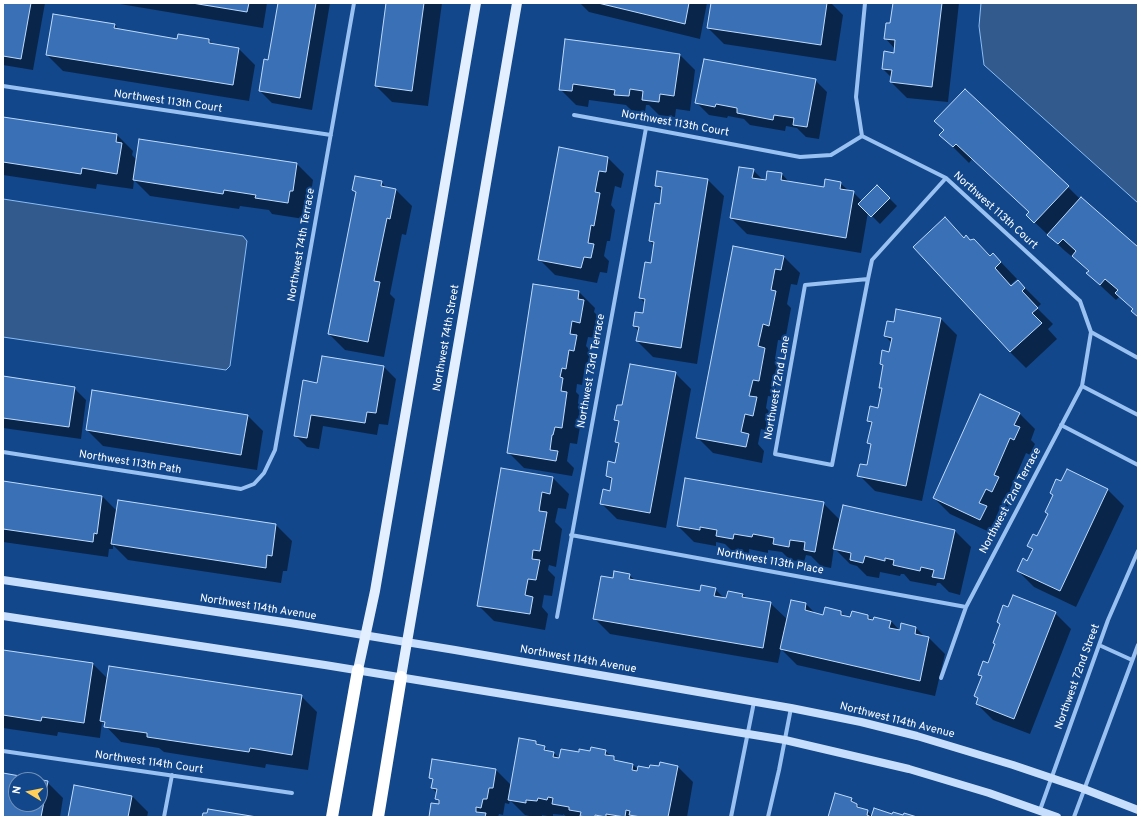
<!DOCTYPE html>
<html>
<head>
<meta charset="utf-8">
<style>
	body { margin:0 }
	#map { position:relative; width:1141px; height:820px; overflow:hidden; background:#12478b; font-family:Overpass,sans-serif }
	canvas { display:block }
	.frame { position:absolute; inset:0; border:4px solid #fff; pointer-events:none }
	.north { position:absolute; left:8px; top:772px; width:40px; height:40px; box-sizing:border-box; background:#12478b; border:1px solid #7191b9; border-radius:50%; rotate:280deg; font-size:11px; font-weight:700; line-height:16px; text-align:center; color:#fff }
	.north::after { content:''; display:block; margin:auto; width:14px; height:18px; background:#ffcf59; clip-path:polygon(50% 0,100% 100%,50% 72%,0 100%) }
</style>
</head>
<body>
<div id="map">
<canvas width="1141" height="820"></canvas>
<div class="frame"></div>
<div class="north">N</div>
</div>
<script>
const c = document.querySelector('canvas').getContext('2d');
c.lineJoin = 'round';
function fill(path, color) {
  c.fillStyle = color;
  c.fill(path, 'evenodd');
}
function poly(rows) {
  const path = new Path2D();
  for (const r of rows) {
    path.moveTo(r[0], r[1]);
    for (let i = 2; i < r.length; i += 2) path.lineTo(r[i], r[i + 1]);
  }
  return path;
}
function trace(path, color, width, dash) {
  c.strokeStyle = color;
  c.lineWidth = width;
  c.lineCap = dash ? 'butt' : 'round';
  c.setLineDash(dash || []);
  c.stroke(path);
}
function label(font, color, halo, rows, align = 'center') {
  c.font = font + ' Overpass,sans-serif';
  c.lineWidth = 4;
  c.setLineDash([]);
  c.textBaseline = 'middle';
  c.strokeStyle = halo;
  c.fillStyle = color;
  for (const [text, x, y, turn = 0] of rows) {
    c.save();
    c.translate(x, y);
    c.rotate((+turn || 0) * Math.PI / 180);
    c.textAlign = isNaN(turn) ? turn : align;
    if (halo) c.strokeText(text, 0, 0);
    c.fillText(text, 0, 0);
    c.restore();
  }
}
const water = poly([
	[981,3,1138,3,1138,203,984,65,979,26,981,3],
	[3,199,243,236,247,241,230,366,226,370,3,337,3,199]
]);
const shadow = poly([
	[3,3,45,3,33,70,3,65],
	[114,3,267,3,263,28],
	[279,3,330,3,312,110,272,103,260,91,269,61],
	[387,3,442,3,428,106,392,102,376,86],
	[580,3,707,3,700,39,589,12],
	[712,3,831,3,843,15,836,61,724,44,708,28],
	[894,3,959,3,948,102,907,98,891,82,892,78,883,69,894,54,895,49,885,38,891,25],
	[115,25,119,30,178,40,209,40,214,45,239,49,255,65,249,101,63,71,47,55],
	[566,40,679,54,695,70,690,111,676,109,675,117,659,115,649,105,646,105,645,112,631,110,626,105,589,100,588,107,576,105,560,89],
	[815,80,827,92,819,139,806,137,797,128,786,126,785,131,750,125,744,119,728,116,727,118,709,115,697,103],
	[3,118,117,135,133,151,132,155,137,160,297,164,313,180,309,207,306,206,304,219,272,214,269,210,240,206,239,209,150,196,134,180,133,189,97,184,96,189,3,175],
	[941,135,1068,187,1080,199,1138,249,1138,317,1133,310,1120,296,1116,300,1104,289,1088,273,1089,272,1075,258,1075,259,1065,251,1027,215,1030,213,972,159,969,163],
	[608,158,624,174,621,188,615,186,611,205,615,210,610,241,607,241,604,256,609,261,607,273,600,272,597,283,555,275,539,259],
	[753,170,764,181,782,174,789,182,825,188,840,183,849,191,853,192,862,201,877,186,897,206,880,224,868,212,861,253,747,234,731,218],
	[708,180,724,196,697,364,653,357,637,341,639,331,634,326,644,314,646,304,640,298,652,264,654,246,650,241,661,205,663,192,656,185],
	[381,182,388,189,396,190,412,206,406,235,402,234,390,294,395,299,384,357,345,350,329,334,357,194,353,190],
	[945,218,965,238,971,241,974,240,991,256,993,254,1017,279,1010,285,1012,287,1018,281,1041,304,1037,308,1053,324,1048,329,1057,339,1026,368,1010,352,914,247],
	[733,247,784,257,800,273,797,285,791,284,787,304,791,308,785,341,778,340,775,359,780,365,774,397,768,396,766,408,772,414,769,431,761,429,758,444,764,451,762,463,713,453,697,437],
	[579,292,595,308,594,312,599,317,596,338,588,337,586,346,592,352,590,366,585,366,582,385,577,384,576,392,579,395,578,403,583,409,577,444,570,443,567,461,574,468,572,476,524,468,508,452],
	[941,319,957,335,922,501,875,491,859,475,867,467,872,446,868,443,872,425,868,421,879,409,883,390,880,387,884,367,881,364,890,353,892,343,885,336,894,323],
	[384,367,396,379,388,425,379,424,377,435,323,426,319,449,307,447,295,435,318,384],
	[675,373,691,389,666,528,617,519,601,503,610,492,612,481,607,476,616,464,619,445,616,442,620,424,615,419,623,407],
	[3,377,74,388,86,400,81,439,3,428],
	[1019,413,1035,429,1031,440,1035,444,1030,455,1026,453,1010,490,1014,494,1008,507,1002,504,996,517,1002,523,996,535,950,514,934,498],
	[247,415,263,431,257,470,103,446,87,430],
	[502,469,553,478,569,494,566,509,558,508,555,522,562,529,556,567,549,565,548,570,555,577,552,596,544,595,542,607,548,614,545,630,494,621,478,605],
	[3,482,102,496,117,511,276,525,292,541,287,571,283,571,281,583,128,560,113,545,113,549,109,549,108,557,3,542],
	[1108,490,1124,506,1076,607,1034,587,1018,571,1028,562,1033,551,1028,546,1038,537,1049,515,1046,512,1054,496,1051,493],
	[823,503,841,521,955,531,971,547,960,595,949,592,940,583,937,583,936,586,910,581,904,574,901,574,900,576,880,572,879,578,867,576,857,566,850,564,834,548,831,568,821,566,811,556,806,555,804,562,790,560,782,552,768,550,768,553,749,549,749,555,733,552,725,544,716,542,716,546,694,542,678,526],
	[629,575,636,581,700,592,715,589,725,599,743,594,747,599,770,603,788,620,792,601,806,604,816,614,824,616,841,612,846,617,868,616,874,622,891,621,900,631,916,628,925,637,929,638,945,654,935,696,797,665,781,649,778,663,610,634,594,618,614,579],
	[1009,608,1055,613,1071,629,1030,734,993,720,977,704,979,699,975,696,982,678,979,675,989,664,996,645,994,643],
	[3,651,93,664,108,679,301,696,317,712,308,770,266,764,265,768,164,752,159,748,121,742,102,722,100,738,58,732,57,736,3,728],
	[536,742,540,746,544,747,549,752,553,752,560,759,580,753,605,751,619,762,633,765,639,770,677,766,693,782,687,817,567,817,563,814,563,815,553,814,553,817,542,815,542,817,534,817,525,815,510,800,509,804,505,803,503,815,499,814,498,817,430,817,440,805,440,803,436,799,437,793,432,788,434,781,430,778,496,770,512,786],
	[3,774,36,780,16,780,16,804,40,804,40,781,47,782,63,798,60,817,3,817],
	[132,796,148,812,147,817,69,817],
	[851,799,862,809,867,811,872,816,914,817,829,817]
]);
const building = poly([
	[3,3,31,3,21,59,3,56,3,3],
	[192,3,249,3,247,12,192,3],
	[278,3,316,3,300,98,259,91,264,59,268,60,278,3],
	[386,3,424,3,412,91,375,86,386,3],
	[598,3,689,3,685,24,598,3],
	[711,3,827,3,821,45,707,28,711,3],
	[893,3,942,3,932,87,890,82,892,70,882,69,884,51,894,53,895,40,884,39,886,23,890,23,893,3],
	[53,14,115,24,114,28,177,39,178,34,209,39,209,43,239,48,233,85,46,55,53,14],
	[565,39,680,54,674,96,660,94,659,102,642,100,643,91,630,89,629,96,614,95,615,90,573,84,572,91,559,90,565,39],
	[704,59,816,79,807,127,793,125,794,118,774,115,773,120,737,113,737,108,716,104,715,107,695,103,704,59],
	[965,89,1069,186,1034,223,1026,215,1029,212,956,144,953,147,939,135,944,130,934,121,965,89],
	[3,117,117,134,116,142,122,143,117,174,82,168,81,174,3,162,3,117],
	[139,139,297,163,293,191,290,191,288,203,255,198,256,195,224,190,223,194,133,180,139,139],
	[559,147,608,157,606,172,599,171,595,192,600,193,594,226,591,225,588,243,594,244,591,258,584,257,581,268,538,260,559,147],
	[739,167,754,169,752,178,766,180,767,171,782,173,781,180,824,187,825,179,841,182,840,189,854,191,846,238,730,218,739,167],
	[657,171,708,179,681,348,636,341,639,327,633,326,635,312,643,313,645,299,639,298,645,262,651,263,654,242,649,241,655,203,660,204,662,187,655,186,657,171],
	[355,176,382,181,381,186,396,189,390,219,387,218,374,281,380,282,368,342,328,334,356,192,352,190,355,176],
	[877,185,890,198,871,217,858,204,877,185],
	[1081,197,1138,247,1138,317,1131,311,1133,309,1115,293,1118,290,1105,279,1100,285,1086,273,1089,271,1072,256,1076,251,1063,239,1058,244,1047,235,1081,197],
	[945,217,964,238,966,235,970,240,974,239,990,256,993,253,1001,262,995,268,1011,286,1018,280,1025,288,1022,291,1038,308,1032,313,1042,323,1010,352,913,247,945,217],
	[733,246,784,256,781,270,775,269,771,290,776,291,769,326,763,324,758,346,765,348,759,381,753,380,749,396,757,397,753,416,745,414,741,432,749,434,746,447,696,438,733,246],
	[533,284,579,291,578,299,584,300,580,323,572,321,570,334,577,335,574,351,569,350,566,369,562,368,560,377,563,378,561,391,567,392,562,428,555,427,553,435,552,435,550,450,558,451,556,461,507,453,533,284],
	[896,309,941,318,906,486,857,476,860,464,867,465,871,444,867,443,872,422,867,421,870,406,878,408,882,388,879,388,883,365,880,364,882,350,889,352,892,338,884,336,887,321,894,322,896,309],
	[322,356,384,366,376,413,367,412,365,423,311,415,307,438,294,436,303,380,317,383,322,356],
	[630,364,676,372,650,513,600,504,603,489,610,491,612,478,606,476,608,461,615,463,619,443,615,442,619,421,614,420,617,405,622,405,630,364],
	[3,376,75,387,69,427,3,418,3,376],
	[92,390,248,415,241,455,86,430,92,390],
	[980,394,1020,413,1014,425,1020,427,1014,440,1010,438,994,475,999,477,992,492,986,489,979,503,987,506,980,520,933,498,980,394],
	[501,468,553,477,550,494,542,492,539,511,547,512,540,551,533,550,532,559,540,560,536,580,528,579,525,595,533,597,530,614,477,606,501,468],
	[1067,469,1108,489,1060,591,1017,571,1023,558,1027,561,1033,549,1027,546,1033,534,1037,536,1048,514,1045,512,1053,495,1050,493,1056,479,1061,481,1067,469],
	[685,478,824,502,815,552,804,550,805,542,790,540,789,547,773,544,774,538,753,534,752,537,734,534,733,539,716,536,717,530,700,527,700,530,677,526,685,478],
	[3,481,102,496,97,534,94,533,93,542,3,529,3,481],
	[118,500,276,524,272,556,267,555,266,568,111,544,118,500],
	[843,505,955,530,944,579,932,577,934,570,921,567,920,571,893,565,894,560,885,558,885,561,865,556,863,563,850,560,851,553,833,549,843,505],
	[614,571,630,574,629,579,700,591,701,585,716,588,714,596,726,598,728,591,743,594,742,597,771,602,763,648,593,619,601,576,613,578,614,571],
	[1013,595,1056,612,1014,719,976,704,978,698,974,696,982,676,978,675,983,661,988,663,995,644,993,643,1000,624,997,622,1003,605,1008,607,1013,595],
	[791,600,806,603,805,610,823,615,825,607,841,611,841,615,850,617,852,611,868,615,868,619,873,620,874,617,891,621,889,628,900,630,901,623,916,627,915,634,929,637,920,681,780,649,791,600],
	[3,650,93,663,84,723,42,717,41,721,3,715,3,650],
	[109,666,302,695,292,755,250,748,249,752,147,737,147,733,104,727,105,722,100,721,109,666],
	[519,738,536,741,536,744,545,746,544,750,554,752,553,757,559,758,561,749,579,752,579,749,590,751,591,747,606,750,605,755,614,756,614,760,633,764,632,770,637,771,638,766,649,768,650,765,659,766,660,762,678,766,668,817,641,817,629,815,630,811,626,810,625,817,606,814,606,817,595,815,595,817,586,817,580,816,581,812,569,810,569,807,552,804,553,798,548,797,547,800,538,798,537,801,526,800,526,803,508,800,519,738],
	[432,759,496,769,493,788,489,788,487,799,483,799,481,808,476,807,476,812,486,813,485,817,429,817,431,803,439,804,439,800,435,799,437,789,431,788,433,779,429,778,432,759],
	[3,773,48,781,41,817,3,817,3,773],
	[16,780,40,780,40,804,16,804,16,780],
	[74,785,132,796,128,817,68,817,74,785],
	[835,793,852,798,851,801,857,804,857,807,868,810,867,815,871,817,828,817,835,793],
	[874,808,892,814,893,812,903,815,904,813,917,817,871,817,874,808],
	[208,809,257,817,202,817,203,813,207,813,208,809]
]);
const street = poly([
	[3,86,331,135],
	[574,115,646,128,800,157,831,155,862,136],
	[862,136,946,178,1080,301,1091,332,1138,358],
	[862,136,856,97,865,3],
	[868,279,805,285,775,454,832,465,868,279,872,260,946,178],
	[1082,386,1138,415],
	[1061,425,1138,465],
	[3,452,241,489,254,484,264,473,275,450,354,3],
	[571,535,966,607],
	[557,617,646,128],
	[1099,645,1132,660],
	[941,678,966,607,1082,386,1091,332],
	[3,751,292,793],
	[1040,810,1108,620,1138,551],
	[164,817,172,775],
	[731,817,754,702],
	[768,817,779,770,791,708],
	[1074,817,1138,645]
]);
const secondary = poly([
	[3,580,290,623,455,650,791,708,861,722,917,736,1013,765,1084,789,1138,810],
	[3,616,325,665,785,740,909,769,989,793,1057,817]
]);
const primary = poly([
	[358,670,375,591,476,3],
	[401,677,517,3]
]);
const highway = poly([
	[332,817,358,670],
	[378,817,401,677]
]);
const streetNames = [
	["Northwest 113th Court",168,102,8],
	["Northwest 113th Court",675,124,10],
	["Northwest 113th Court",995,211,42],
	["Northwest 74th Terrace",302,245,-80],
	["Northwest 74th Street",447,338,-80],
	["Northwest 73rd Terrace",592,371,-80],
	["Northwest 72nd Lane",778,388,-80],
	["Northwest 113th Path",130,463,9],
	["Northwest 72nd Terrace",1011,501,-62],
	["Northwest 113th Place",770,562,10],
	["Northwest 114th Avenue",258,608,9],
	["Northwest 114th Avenue",578,660,10],
	["Northwest 72nd Street",1078,677,-70],
	["Northwest 114th Avenue",897,721,14],
	["Northwest 114th Court",149,763,8]
];
fill(water, '#335a8d');
trace(water, '#8abcf5', 1);
fill(shadow, '#0007');
fill(building, '#3a70b5');
trace(building, '#bfdbfc', 1);
trace(street, '#99c1f1', 4);
trace(secondary, '#c7defc', 8);
trace(primary, '#e3eeff', 10);
trace(highway, '#fff', 12);
label('11px', '#fff', '#12478b', streetNames);
</script>
</body>
</html>
